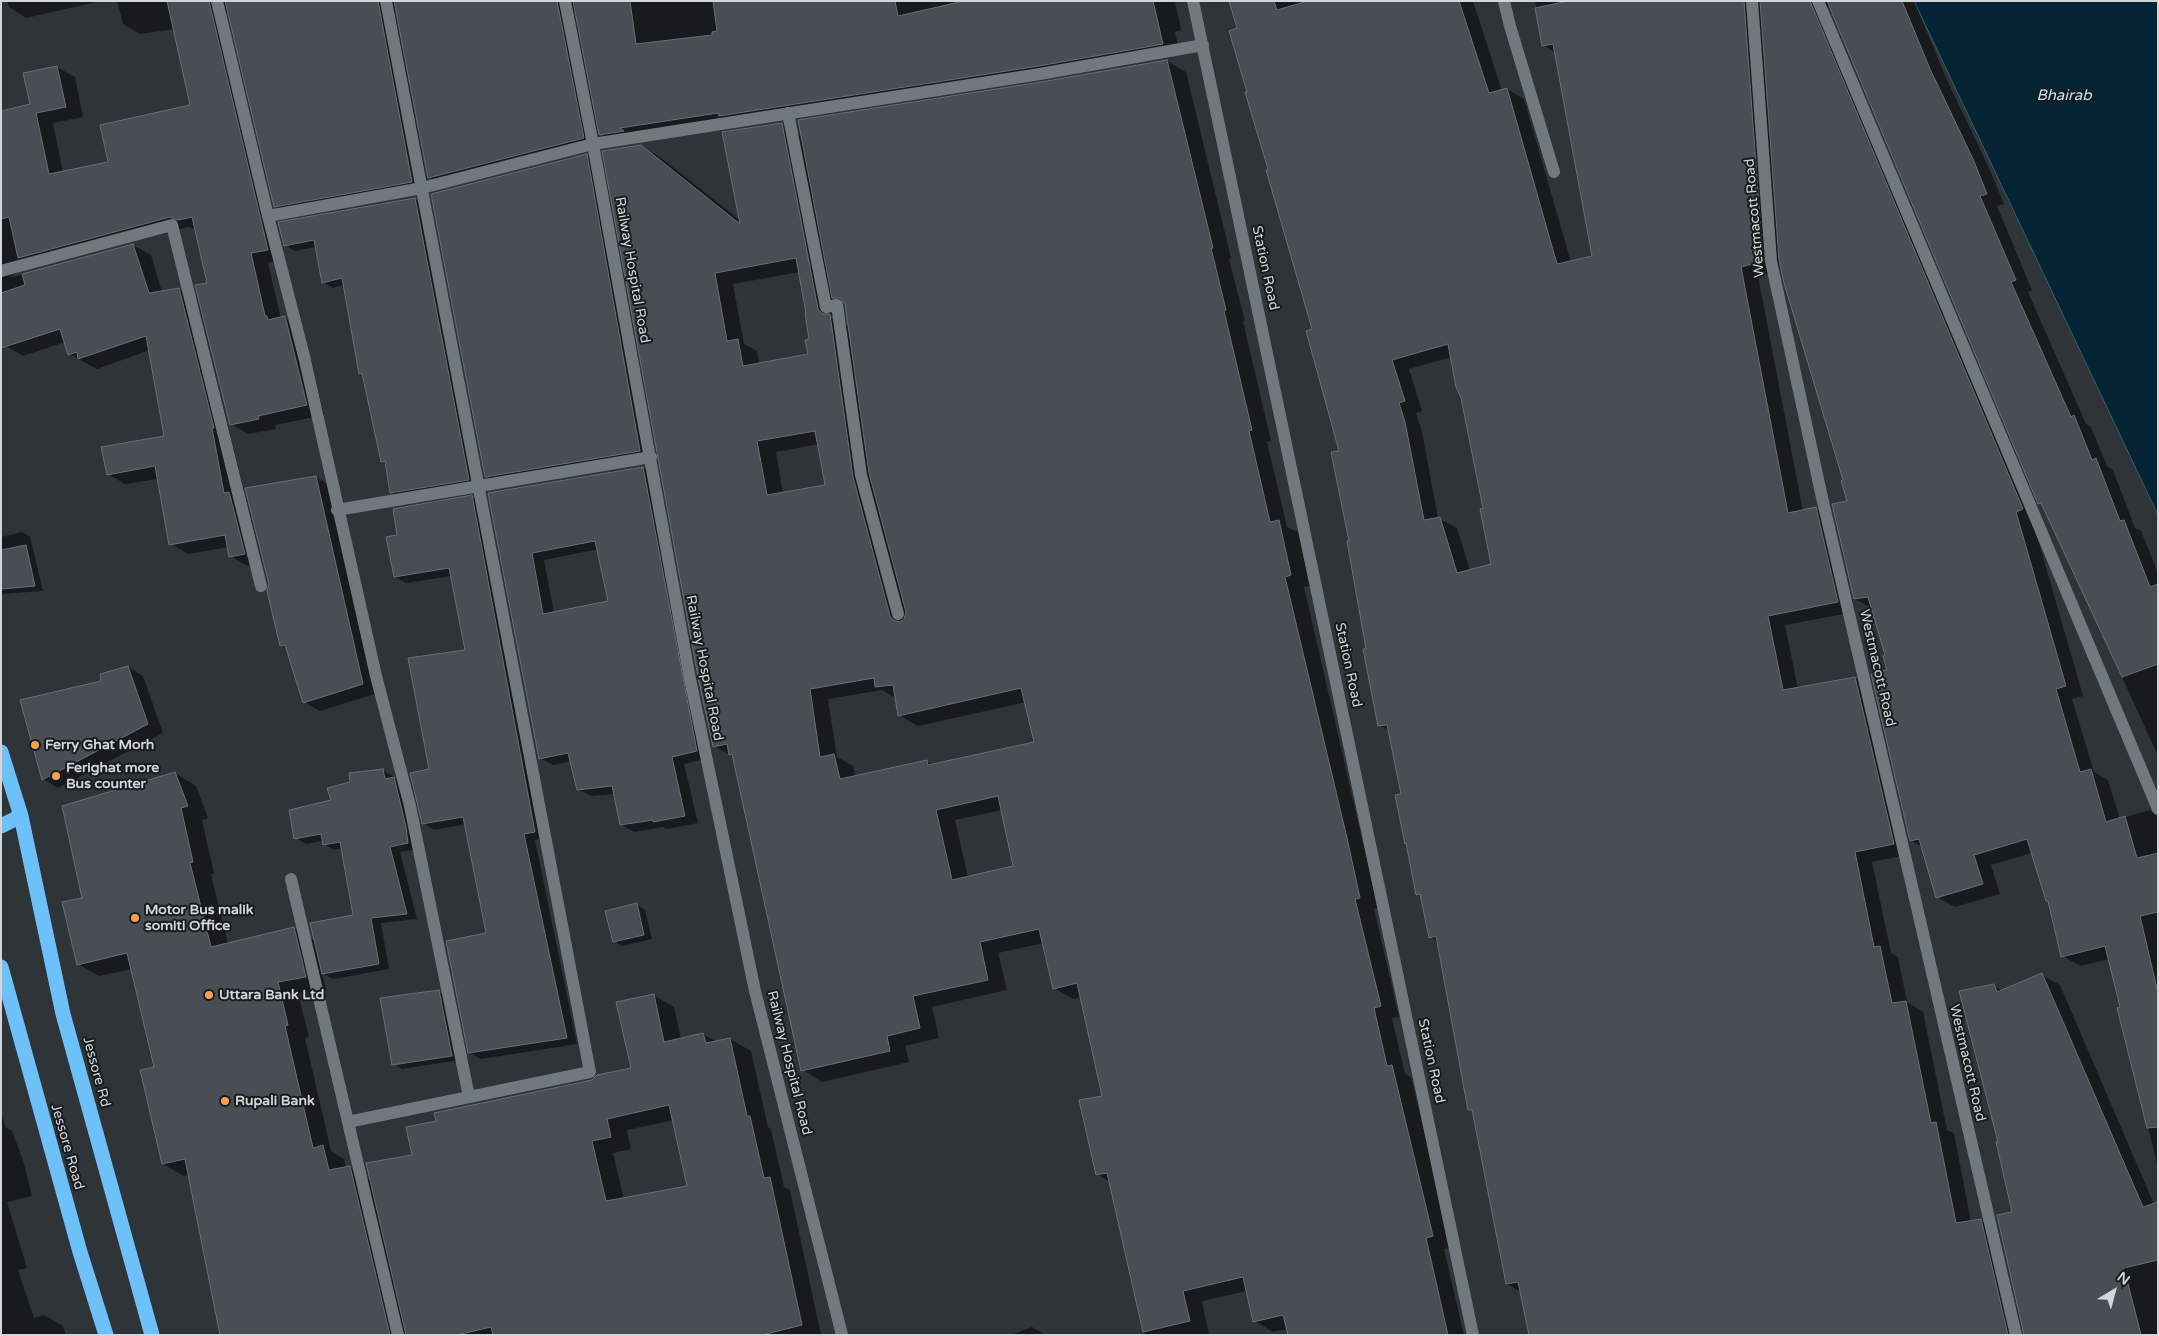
<!DOCTYPE html>
<html>
<head>
<meta charset="utf-8">
<style>
	body { margin:0 }
	#map { position:relative; width:2159px; height:1336px; overflow:hidden; background:#2e3438; font-family:"Varela Round",sans-serif }
	canvas { display:block }
	.frame { position:absolute; inset:0; border:2px solid #d2d6d8; pointer-events:none }
	.north { position:absolute; left:2089px; top:1266px; width:50px; height:50px; -webkit-text-stroke:4px #181b1d; paint-order:stroke; rotate:37deg; font-size:14px; font-weight:700; line-height:20px; text-align:center; color:#d2d6d8 }
	.north::after { content:''; display:block; margin:auto; width:18px; height:22px; background:#d2d6d8; clip-path:polygon(50% 0,100% 100%,50% 72%,0 100%) }
</style>
</head>
<body>
<div id="map">
<canvas width="2159" height="1336"></canvas>
<div class="frame"></div>
<div class="north">N</div>
</div>
<script>
const c = document.querySelector('canvas').getContext('2d');
c.lineJoin = 'round';
function fill(path, color) {
  c.fillStyle = color;
  c.fill(path, 'evenodd');
}
function poly(rows) {
  const path = new Path2D();
  for (const r of rows) {
    path.moveTo(r[0], r[1]);
    for (let i = 2; i < r.length; i += 2) path.lineTo(r[i], r[i + 1]);
  }
  return path;
}
function trace(path, color, width, dash) {
  c.strokeStyle = color;
  c.lineWidth = width;
  c.lineCap = dash ? 'butt' : 'round';
  c.setLineDash(dash || []);
  c.stroke(path);
}
function label(font, color, halo, rows, align = 'center') {
  c.font = font + ' "Varela Round",sans-serif';
  c.lineWidth = 4;
  c.setLineDash([]);
  c.textBaseline = 'middle';
  c.strokeStyle = halo;
  c.fillStyle = color;
  for (const [text, x, y, turn = 0] of rows) {
    c.save();
    c.translate(x, y);
    c.rotate((+turn || 0) * Math.PI / 180);
    c.textAlign = isNaN(turn) ? turn : align;
    if (halo) c.strokeText(text, 0, 0);
    c.fillText(text, 0, 0);
    c.restore();
  }
}
const water = poly([
	[1914,1,2158,1,2158,515,1914,1]
]);
const shadow = poly([
	[7,1,101,1,26,18,9,7],
	[117,1,1175,1,1181,30,1175,32,1180,54,618,144,601,134,576,8,574,13,601,148,447,187,429,177,397,7,395,13,429,191,293,216,275,206,228,8,226,14,285,259,268,263,281,319,285,318,303,328,324,415,275,425,276,429,248,434,231,424,209,284,196,229,188,227,17,273,9,278,133,245,151,255,162,292,179,289,197,299,262,564,248,566,230,556,229,547,188,554,171,544,158,479,125,484,108,474,166,437,150,350,97,369,69,354,65,342,23,356,6,346,1,332,1,167,32,105,57,67,75,77,83,117,53,123,63,172,109,163,192,106,175,29,140,34,123,24],
	[1231,1,1473,1,1502,91,1507,89,1524,99,1571,262,1593,257,1556,53,1543,45,1535,1,1914,1,1947,80,1990,170,2004,204,1997,206,2032,290,2028,292,2086,424,2091,427,2107,466,2113,470,2135,528,2141,531,2158,573,2158,756,2044,506,2039,503,1830,6,1827,10,2033,522,2083,696,2072,699,2094,772,2108,780,2120,819,2149,810,2158,815,2158,1167,2119,1009,2122,1008,2110,959,2080,966,2063,956,2049,902,2047,901,2032,853,1991,865,2000,894,1955,907,1937,897,1923,847,1911,841,1887,656,1873,609,1855,599,1848,502,1845,481,1781,263,1779,263,1780,271,1758,276,1803,511,1816,509,1833,519,1855,612,1785,625,1798,689,1855,678,1872,688,1911,854,1872,862,1891,953,1898,957,1907,1002,1923,1012,1947,1130,1954,1133,1971,1222,1980,1220,1998,1230,2022,1335,1530,1335,1521,1292,1507,1284,1474,1112,1469,1110,1438,942,1430,937,1422,897,1418,894,1390,731,1379,725,1350,542,1340,452,1314,330,1249,92,1238,29],
	[1452,357,1462,398,1484,509,1493,565,1470,571,1457,528,1438,518,1422,432,1416,413,1422,411,1409,369],
	[1167,61,1186,72,1231,258,1229,259,1245,321,1243,321,1271,441,1267,442,1287,527,1298,532,1310,586,1304,587,1378,908,1374,909,1399,1017,1392,1018,1405,1074,1411,1077,1452,1247,1444,1249,1464,1335,1289,1335,1287,1329,1273,1332,1254,1321,1247,1291,1202,1301,1209,1335,1145,1335,1110,1182,1097,1174,1104,1096,1081,997,1073,999,1054,988,1044,943,998,953,1007,990,932,1007,939,1038,905,1046,909,1062,822,1082,803,1070,733,757,714,746,641,146,660,157,741,221,781,124,802,136,1041,83],
	[787,154,789,154,811,267,809,267],
	[800,272,808,314,810,340,809,355,759,364,757,351,744,344,733,284],
	[832,296,846,304,850,327,837,320],
	[823,310,834,317,833,319,823,313],
	[819,444,826,486,783,493,776,452],
	[882,690,895,698,899,715,918,726,1026,702,1036,743,934,765,927,761,856,777,853,766,837,757,828,699],
	[1002,810,1015,867,968,877,955,820],
	[586,155,598,162,652,457,498,483,486,476],
	[415,199,425,205,478,485,401,498,391,492,386,464,382,461,364,375,360,373,344,285,333,288,323,282,316,247,295,251,285,245],
	[643,468,656,475,709,758,684,764,698,823,667,829,663,827,634,832,622,825,615,794,591,796,578,789,572,761,553,765,540,758,489,494],
	[599,549,609,602,554,613,544,560],
	[316,477,331,486,378,693,320,711,304,702,287,649,281,645],
	[472,497,483,503,545,838,535,840,577,1044,481,1059,470,1053,487,934,466,824,434,830,423,823,430,770,466,651,452,576,406,583,395,577,399,536],
	[22,532,30,537,43,591,2,594,1,537],
	[128,667,143,676,163,733,58,788,43,779,103,682],
	[383,770,404,784,418,849,400,852,417,919,381,923,389,969,333,979,322,973,326,989,298,994,309,1037,305,1038,331,1151,344,1159,346,1168,350,1168,371,1180,414,1156,437,1122,632,1069,653,995,674,1007,681,1039,703,1034,717,1042,730,1039,751,1051,768,1127,771,1129,784,1187,790,1190,821,1335,222,1335,189,1175,184,1176,163,1164,155,1068,132,969,99,976,78,964,84,898,175,773,196,786,208,818,202,820,214,874,211,874,228,944,294,928,315,941,354,916,342,848,334,850,324,844,323,841,306,844,296,838,352,783],
	[674,1120,689,1187,624,1199,613,1153,631,1149,627,1130],
	[637,905,645,910,652,939,622,946,614,941],
	[2042,975,2060,985,2154,1204,2158,1203,2158,1335,2025,1335,2013,1213,2000,1143,1994,986,2003,991],
	[439,992,447,997,460,1060,402,1069,394,1064],
	[1,1111,5,1127,12,1131,23,1160,32,1196,7,1202,27,1268,18,1270,34,1318,44,1315,63,1326,66,1335,1,1335],
	[1032,1327,1046,1335,1011,1335]
]);
const building = poly([
	[167,1,209,1,268,250,251,253,265,316,267,316,268,320,285,316,307,405,258,416,259,419,230,425,195,285,207,283,192,217,178,220,170,217,18,258,9,217,1,219,1,111,30,104,23,73,57,66,66,107,36,113,49,174,108,162,100,125,190,105,167,1],
	[225,1,378,1,412,182,274,207,225,1],
	[394,1,557,1,584,138,428,178,394,1],
	[573,1,630,1,636,44,712,35,712,32,717,31,713,1,895,1,898,16,964,1,1153,1,1163,44,1039,66,719,116,718,113,620,128,624,131,599,135,573,1],
	[1229,1,1274,1,1277,10,1308,1,1459,1,1489,93,1507,88,1557,264,1592,256,1553,44,1542,46,1535,8,1568,1,1744,1,1763,261,1741,267,1788,513,1816,507,1838,602,1768,616,1783,690,1855,677,1894,844,1855,852,1874,947,1880,946,1892,1003,1906,1001,1931,1123,1936,1122,1956,1223,1981,1219,2008,1335,1529,1335,1518,1282,1506,1284,1472,1110,1468,1110,1436,936,1429,938,1420,894,1416,895,1406,843,1405,844,1395,795,1401,794,1387,725,1378,726,1363,649,1366,649,1347,541,1349,541,1331,452,1339,451,1306,331,1312,329,1266,170,1268,169,1245,92,1247,92,1229,31,1237,28,1229,1],
	[1448,344,1456,387,1461,398,1483,508,1480,509,1491,564,1457,573,1440,517,1424,520,1405,422,1399,403,1405,401,1392,360,1448,344],
	[1760,1,1810,1,2023,509,2016,512,2066,686,2056,689,2080,772,2091,769,2106,822,2125,816,2137,858,2158,853,2158,912,2140,916,2158,993,2158,1127,2147,1128,2117,1008,2120,1007,2105,946,2061,957,2048,901,2046,901,2027,839,1974,855,1983,884,1936,898,1919,839,1910,841,1871,674,1887,670,1883,656,1885,655,1868,597,1854,599,1832,504,1847,501,1841,481,1843,480,1784,283,1779,260,1760,1],
	[1827,1,1902,1,1930,69,1973,159,1987,194,1980,196,2016,280,2011,282,2071,417,2074,415,2092,460,2096,458,2120,521,2124,520,2150,587,2158,584,2158,664,2122,677,2041,503,2038,504,1827,1],
	[1167,60,1213,248,1211,248,1226,310,1224,311,1252,430,1249,431,1270,522,1279,520,1291,575,1285,577,1347,838,1360,898,1355,899,1381,1006,1374,1008,1387,1066,1392,1065,1433,1236,1426,1238,1448,1335,1288,1335,1283,1315,1253,1322,1243,1277,1183,1291,1190,1321,1143,1332,1107,1173,1096,1175,1079,1100,1102,1096,1077,983,1053,989,1039,929,980,942,988,980,913,996,920,1028,887,1036,890,1051,801,1071,732,754,729,755,727,744,713,747,698,677,602,151,641,145,740,224,722,132,782,123,818,309,823,314,830,314,853,477,890,616,893,620,900,622,904,619,906,612,869,473,845,304,840,298,832,298,798,120,1041,82,1167,60],
	[796,258,806,313,805,313,809,339,805,340,808,354,743,366,738,339,727,341,715,273,796,258],
	[815,431,825,485,767,495,757,441,815,431],
	[874,678,875,687,893,685,898,716,1021,688,1034,742,928,765,927,760,840,779,834,754,820,757,810,689,874,678],
	[998,796,1013,866,952,880,936,810,998,796],
	[587,154,640,451,485,477,431,194,587,154],
	[415,198,469,480,390,493,385,461,381,462,362,373,359,374,342,278,322,283,314,240,284,246,278,222,415,198],
	[133,244,149,293,179,288,214,428,212,428,224,493,229,492,245,554,229,557,225,535,169,545,155,466,107,475,101,447,164,436,146,336,78,359,77,352,68,355,60,329,1,348,1,293,25,285,22,274,133,244],
	[643,467,697,751,672,757,685,816,653,822,653,820,620,825,612,786,577,790,568,753,539,759,488,493,643,467],
	[595,541,608,601,543,614,532,553,595,541],
	[316,476,363,684,303,703,285,645,280,646,267,591,269,584,245,488,316,476],
	[472,495,535,832,524,834,567,1038,468,1053,446,941,486,933,463,817,422,824,410,773,429,769,408,658,465,650,449,568,394,577,386,537,397,535,393,509,472,495],
	[26,545,35,586,1,589,1,550,26,545],
	[128,666,148,724,42,780,20,700,101,681,100,674,128,666],
	[383,769,385,779,394,777,406,827,408,843,390,847,407,914,371,918,379,964,322,974,310,923,353,915,340,842,323,845,321,834,294,839,289,810,331,800,327,788,350,782,349,773,383,769],
	[175,772,188,806,181,808,193,862,190,863,211,947,294,927,306,977,278,982,288,1025,285,1026,313,1148,323,1145,329,1170,350,1166,390,1335,220,1335,185,1159,162,1164,140,1070,154,1067,127,953,77,965,62,902,82,898,62,806,175,772],
	[637,903,644,935,613,942,605,911,637,903],
	[2042,973,2143,1207,2158,1202,2158,1260,2124,1268,2141,1335,2024,1335,1997,1215,2012,1212,1996,1142,1998,1142,1959,991,1994,984,1997,992,2042,973],
	[439,990,452,1056,392,1065,380,998,439,990],
	[654,994,664,1042,703,1033,706,1043,730,1038,747,1116,750,1116,764,1178,770,1177,802,1325,762,1335,493,1335,491,1327,457,1335,406,1335,366,1163,412,1155,406,1127,436,1121,434,1113,592,1080,597,1075,631,1068,616,1002,654,994],
	[669,1105,687,1186,606,1201,592,1141,611,1137,607,1119,669,1105]
]);
const street = poly([
	[217,1,268,216,304,356,376,676,410,806,469,1097],
	[1504,1,1510,26,1554,172],
	[1752,1,1771,261,1821,493,2016,1335],
	[1818,1,2158,809],
	[788,113,826,307,837,305,861,475,898,614],
	[268,216,422,188,593,144,1040,74,1203,45],
	[1,271,172,225,261,586],
	[337,510,651,457],
	[291,879,398,1335],
	[348,1122,590,1072,386,1]
]);
const secondary = poly([
	[565,1,593,144,690,679,755,991,842,1335],
	[1193,1,1473,1335]
]);
const highway = poly([
	[1,752,21,816,63,1014,152,1335],
	[1,826,21,816],
	[1,967,80,1252,106,1335]
]);
const markers = [
	[35,745,5,"#fa9f4f"],
	[56,776,5,"#fa9f4f"],
	[135,918,5,"#fa9f4f"],
	[209,995,5,"#fa9f4f"],
	[225,1101,5,"#fa9f4f"]
];
const streetNames = [
	["Westmacott Road",1755,218,-95],
	["Station Road",1265,268,78],
	["Railway Hospital Road",632,270,80],
	["Station Road",1348,665,78],
	["Railway Hospital Road",704,668,79],
	["Westmacott Road",1877,668,77],
	["Station Road",1431,1061,78],
	["Railway Hospital Road",789,1063,76],
	["Westmacott Road",1967,1063,77],
	["Jessore Rd",96,1072,75],
	["Jessore Road",67,1147,74]
];
const poiNames = [
	["Ferry Ghat Morh",45,745],
	["Ferighat more",66,768],
	["Bus counter",66,784],
	["Motor Bus malik",145,910],
	["somiti Office",145,926],
	["Uttara Bank Ltd",219,995],
	["Rupali Bank",235,1101]
];
const waterNames = [
	["Bhairab",2064,96]
];
fill(water, '#052436');
trace(water, '#425967', 1);
fill(shadow, '#0007');
fill(building, '#484e53');
trace(building, '#686f73', 1);
trace(street, '#72797e', 12);
trace(secondary, '#72797e', 12);
trace(highway, '#6dc1f8', 15);
for (const [x, y, r, color] of markers) {
  const dot = new Path2D();
  dot.arc(x, y, r, 0, 2 * Math.PI);
  c.fillStyle = color;
  c.fill(dot);
  trace(dot, '#181b1d', 2);
}
label('14px', '#d2d6d8', '#181b1d', streetNames);
label('bold 14px', '#d2d6d8', '#181b1d', poiNames, 'left');
label('italic 15px', '#c2e1f7', '#181b1d', waterNames);
</script>
</body>
</html>
